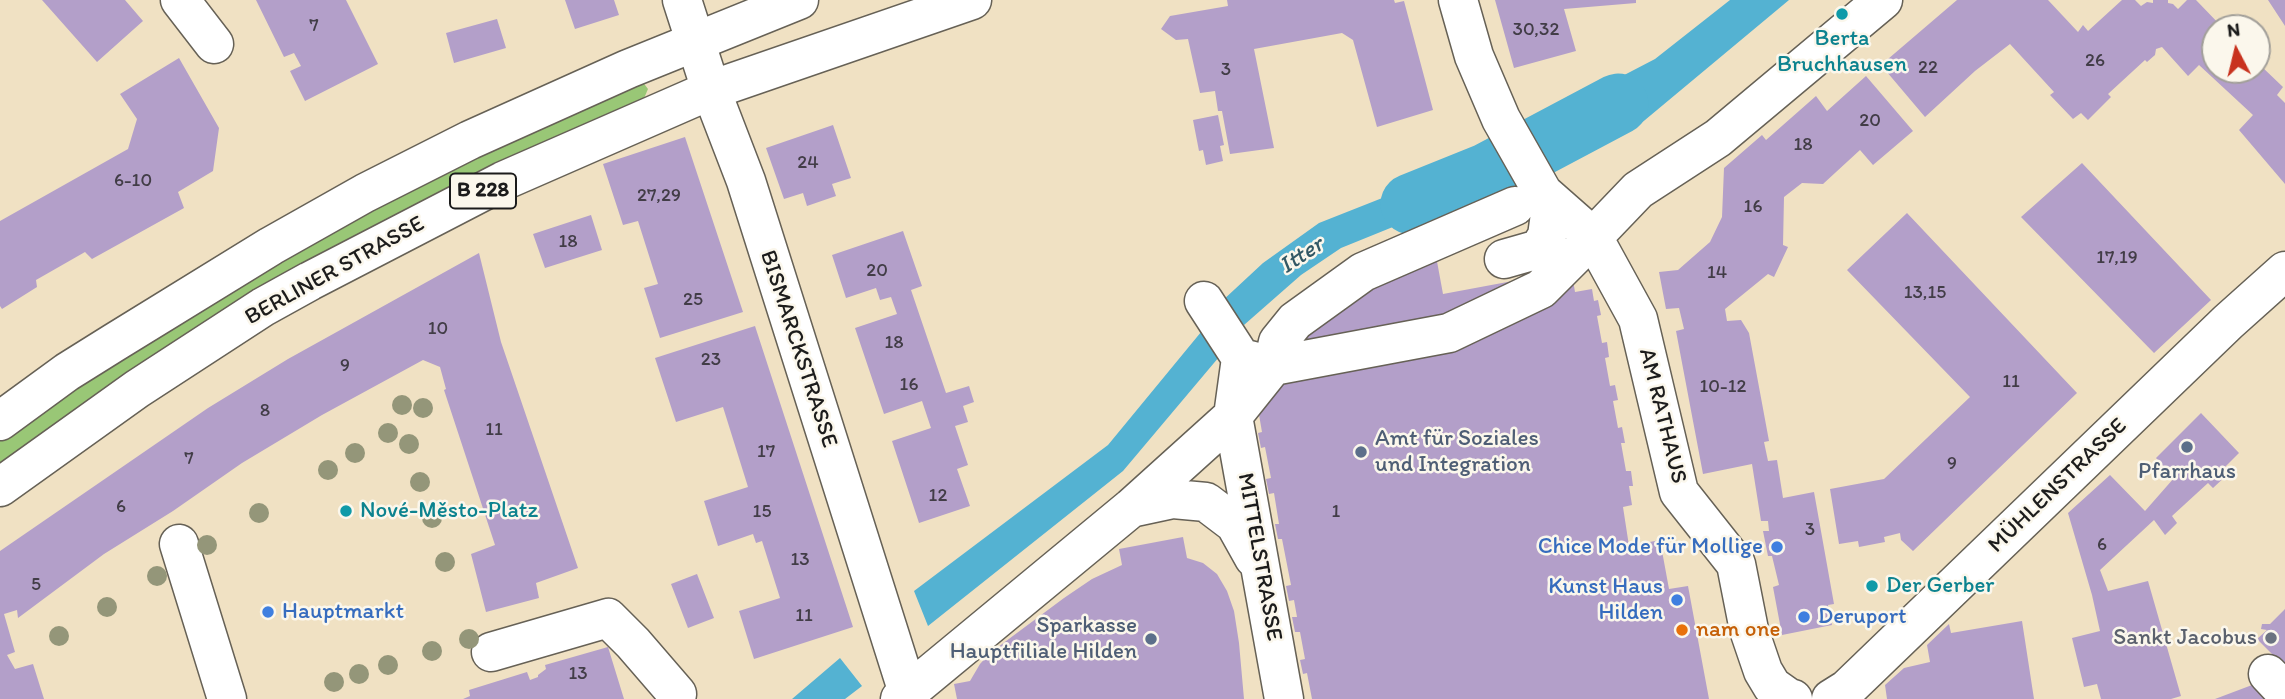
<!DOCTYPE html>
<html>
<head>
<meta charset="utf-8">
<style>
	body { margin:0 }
	#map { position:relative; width:2285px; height:699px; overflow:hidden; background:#f0e1c3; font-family:Itim,sans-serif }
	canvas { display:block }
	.north { position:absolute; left:2201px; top:14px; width:70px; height:70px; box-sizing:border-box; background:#fbf7ec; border:2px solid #a29f99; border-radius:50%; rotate:353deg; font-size:19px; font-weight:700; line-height:28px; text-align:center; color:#1c1c1c }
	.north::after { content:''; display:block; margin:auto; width:24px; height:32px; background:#c8321e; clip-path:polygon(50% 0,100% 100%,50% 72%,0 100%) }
</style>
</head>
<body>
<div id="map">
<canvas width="2285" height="699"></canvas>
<div class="north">N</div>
</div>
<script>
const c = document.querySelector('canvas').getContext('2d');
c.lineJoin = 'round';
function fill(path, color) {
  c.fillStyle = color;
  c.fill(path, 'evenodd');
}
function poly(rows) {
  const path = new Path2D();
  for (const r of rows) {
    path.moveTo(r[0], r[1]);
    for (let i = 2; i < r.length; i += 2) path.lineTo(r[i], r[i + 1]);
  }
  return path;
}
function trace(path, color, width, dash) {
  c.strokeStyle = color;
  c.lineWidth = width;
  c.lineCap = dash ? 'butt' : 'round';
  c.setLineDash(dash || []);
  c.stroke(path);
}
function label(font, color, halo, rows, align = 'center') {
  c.font = font + ' Itim,sans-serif';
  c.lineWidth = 5;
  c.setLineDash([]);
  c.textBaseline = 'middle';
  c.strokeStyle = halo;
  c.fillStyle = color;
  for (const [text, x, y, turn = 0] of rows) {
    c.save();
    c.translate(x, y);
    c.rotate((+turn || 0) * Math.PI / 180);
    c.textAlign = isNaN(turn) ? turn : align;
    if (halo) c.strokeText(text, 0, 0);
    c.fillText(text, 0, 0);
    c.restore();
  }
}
const green = poly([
	[639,77,648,89,642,103,0,464,0,441,95,370,348,218]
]);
const water = poly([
	[1730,0,1789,0,1639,125,1556,164,1534,122,1655,59],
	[1481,159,1494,186,1341,248,1301,275,1244,325,1221,302,1263,263,1319,223],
	[1206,326,1219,357,1123,471,928,626,914,591,1108,445],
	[840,658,862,686,845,699,792,699]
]);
const river = poly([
	[1411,204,1488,173,1618,104]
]);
const building = poly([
	[42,0,125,0,143,21,97,62],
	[256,0,346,0,378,64,305,101,290,71,301,66,294,53,284,57],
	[565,0,614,0,619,15,575,29],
	[1227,0,1394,0,1395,3,1404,1,1433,110,1377,127,1353,40,1342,33,1254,49,1274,148,1230,154,1222,111,1218,111,1215,91,1200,93,1188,39,1176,40,1161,29,1170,16,1228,6],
	[1495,0,1636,0,1636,3,1564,9,1576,51,1514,68],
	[1957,0,2048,0,2078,32,2083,25,2088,31,2122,0,2135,0,2141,6,2147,2,2153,3,2153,0,2168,0,2168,3,2173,4,2178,9,2187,0,2196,0,2223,28,2215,28,2215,70,2257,70,2257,47,2268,60,2261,66,2283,87,2277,95,2285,103,2285,184,2239,130,2253,115,2199,65,2188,76,2162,47,2156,49,2155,55,2147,62,2145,60,2108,94,2111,97,2088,120,2081,113,2073,119,2050,95,2054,92,2010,44,1975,71,1925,117,1881,65],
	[2268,0,2285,0,2285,26],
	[497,19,506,48,454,63,446,33],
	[179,58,219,128,213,171,178,192,184,208,92,259,85,252,36,280,37,287,2,309,0,306,0,221,128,149,137,119,120,94],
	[1866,76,1913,131,1873,165,1860,150,1823,184,1802,183,1784,197,1783,245,1788,247,1774,277,1768,274,1725,309,1727,321,1741,320,1749,333,1769,441,1764,442,1768,461,1777,460,1783,498,1814,492,1834,604,1828,605,1832,625,1782,635,1773,587,1779,585,1772,556,1768,556,1763,531,1769,531,1768,521,1761,521,1752,464,1703,474,1676,331,1684,329,1679,308,1666,309,1659,272,1678,270,1710,242,1722,217,1724,168,1762,135,1766,140,1816,96,1827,111],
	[1218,115,1224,145,1220,146,1223,161,1206,165,1203,150,1199,151,1193,120],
	[833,125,851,178,832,184,836,196,807,206,803,193,784,199,766,148],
	[685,137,743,312,660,338,644,288,658,284,638,221,623,225,603,164],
	[2082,163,2211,300,2154,353,2021,217],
	[1907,213,2077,393,1913,551,1901,540,1900,533,1884,537,1885,542,1859,547,1858,541,1839,544,1830,489,1884,479,1970,397,1847,270],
	[591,215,602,250,545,268,533,234],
	[903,231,922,286,911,290,946,393,969,386,974,402,963,406,968,422,955,426,968,465,957,469,970,506,919,523,892,441,931,428,922,401,884,414,855,328,897,314,891,297,880,300,876,288,846,298,832,255],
	[479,253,501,342,578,568,536,583,539,598,486,612,471,554,495,545,444,390,446,389,440,367,423,360,322,415,242,463,173,511,104,554,18,618,17,610,4,614,15,652,7,655,15,669,33,664,44,699,0,699,0,551,208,408,288,359],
	[1436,256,1443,294,1545,275,1573,280,1575,292,1592,289,1594,301,1598,300,1601,315,1597,316,1602,343,1607,342,1609,357,1605,358,1610,386,1615,385,1618,400,1613,401,1618,428,1622,427,1625,443,1621,443,1626,471,1631,471,1633,486,1629,486,1632,505,1623,507,1629,546,1660,540,1669,589,1688,586,1709,699,1312,699,1307,673,1303,674,1300,660,1305,659,1300,632,1295,632,1292,617,1297,617,1294,600,1289,601,1286,586,1291,585,1282,539,1278,539,1275,524,1279,524,1274,493,1269,494,1266,479,1271,478,1265,447,1261,448,1258,433,1262,432,1258,409,1293,322],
	[755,326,853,627,754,659,739,611,780,598,762,541,756,543,753,534,718,546,704,501,748,487,723,407,676,422,655,358],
	[2201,413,2239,453,2223,469,2228,474,2213,488,2208,483,2172,516,2177,523,2165,535,2154,520,2100,570,2108,591,2148,581,2181,696,2171,699,2101,699,2097,684,2084,687,2072,638,2100,631,2092,595,2068,513,2110,475,2145,511,2174,478,2156,458],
	[1183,537,1187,558,1203,563,1217,574,1227,591,1234,611,1239,643,1244,699,957,699,954,684,970,681,980,664,990,653,1064,598,1092,579,1122,565,1119,549],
	[697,574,714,618,688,628,671,584],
	[2285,609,2285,667,2257,639,2267,630,2261,629,2262,624,2270,624],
	[2022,621,2034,699,1887,699,1885,685,1904,668,1930,662,1927,645,1949,624,1951,633],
	[608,647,624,699,463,699,470,696,469,690,527,672,530,680,538,677,538,675,546,669,545,665],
	[2260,682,2276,699,2215,699]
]);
const minor = poly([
	[180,0,214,44],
	[682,0,711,90,746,181,910,699],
	[1458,0,1474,56,1501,119,1543,193,1550,214,1547,236,1539,249,1504,259],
	[1543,193,1593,237,1638,319,1679,492,1736,564,1749,630,1763,671,1772,686,1789,698,1793,699],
	[1593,237,1638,190,1718,138,1883,0],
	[1204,301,1241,358],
	[1131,508,1173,499,1206,502,1235,524,1254,558],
	[179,544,227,699],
	[491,652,608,618,633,643,677,694],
	[2268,674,2285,692],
	[900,699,1131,508,1233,416,1273,366,1449,333,1541,289,1574,256],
	[1284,699,1233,416,1241,358,1273,366,1278,342,1295,321,1363,272,1515,206],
	[1831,699,1847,689,2228,322,2285,271]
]);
const major = poly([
	[0,421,67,372,115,342,271,246,365,193,470,140,628,69,799,0],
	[0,487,137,389,263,307,310,281,503,181,711,90,972,0]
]);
const trees = [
	[402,405],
	[423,408],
	[388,433],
	[409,444],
	[355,453],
	[328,470],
	[420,482],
	[259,513],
	[432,518],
	[207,545],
	[445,562],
	[157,576],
	[107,607],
	[59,636],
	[469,639],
	[432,651],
	[388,665],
	[359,674],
	[334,682]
];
const markers = [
	[1842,14,7,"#0f9aa8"],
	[2187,447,7,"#5c6f8a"],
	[1361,452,7,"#5c6f8a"],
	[346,511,7,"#0f9aa8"],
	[1777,547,7,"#3f7fe0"],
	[1872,586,7,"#0f9aa8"],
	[1677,600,7,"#3f7fe0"],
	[268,612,7,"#3f7fe0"],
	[1804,617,7,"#3f7fe0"],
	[1682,630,7,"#e8710a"],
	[2271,638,7,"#6b7280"],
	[1151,639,7,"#5c6f8a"]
];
const numberNames = [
	["7",314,26],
	["30,32",1536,30],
	["26",2095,61],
	["22",1928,68],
	["3",1226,70],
	["20",1870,121],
	["18",1803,145],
	["24",808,163],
	["6-10",133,181],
	["27,29",659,196],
	["16",1753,207],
	["18",568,242],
	["17,19",2117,258],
	["20",877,271],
	["14",1717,273],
	["13,15",1925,293],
	["25",693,300],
	["10",438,329],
	["18",894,343],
	["23",711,360],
	["9",345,366],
	["11",2011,382],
	["16",909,385],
	["10-12",1723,387],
	["8",265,411],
	["11",494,430],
	["17",766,452],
	["7",189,459],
	["9",1952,464],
	["12",938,496],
	["6",121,507],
	["15",762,512],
	["1",1336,512],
	["3",1810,530],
	["6",2102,545],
	["13",800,560],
	["5",36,585],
	["11",804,616],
	["13",578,674]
];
const shields = [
	[483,191,66]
];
const shieldNames = [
	["B 228",483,191]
];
const cultureNames = [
	["Berta",1842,39,"center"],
	["Bruchhausen",1842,65,"center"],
	["Nové-Město-Platz",360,511],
	["Der Gerber",1886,586]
];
const streetNames = [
	["BERLINER STRASSE",335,271,-29],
	["BISMARCKSTRASSE",798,349,72],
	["AM RATHAUS",1662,416,76],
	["MÜHLENSTRASSE",2058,486,-44],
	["MITTELSTRASSE",1259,557,80]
];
const serviceNames = [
	["Amt für Soziales",1375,439],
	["und Integration",1375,465],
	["Pfarrhaus",2187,472,"center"],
	["Sparkasse",1137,626,"right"],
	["Hauptfiliale Hilden",1137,652,"right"]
];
const shopNames = [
	["Chice Mode für Mollige",1763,547],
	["Kunst Haus",1663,587],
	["Hilden",1663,613],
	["Hauptmarkt",282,612,"left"],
	["Deruport",1818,617,"left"]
];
const foodNames = [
	["nam one",1696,630]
];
const worshipNames = [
	["Sankt Jacobus",2257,638]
];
const waterNames = [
	["Itter",1302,256,-34]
];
fill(green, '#99c776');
fill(water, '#54b2d2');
trace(river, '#54b2d2', 61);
fill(building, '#b39fc9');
trace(minor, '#666156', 41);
trace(major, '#666156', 41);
trace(minor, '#fff', 38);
trace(major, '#fff', 38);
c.fillStyle = '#949679';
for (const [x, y] of trees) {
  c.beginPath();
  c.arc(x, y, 10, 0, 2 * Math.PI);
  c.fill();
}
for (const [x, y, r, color] of markers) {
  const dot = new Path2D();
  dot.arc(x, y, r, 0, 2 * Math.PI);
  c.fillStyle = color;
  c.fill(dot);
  trace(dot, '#fbf7ec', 2.5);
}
label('19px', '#423d47', null, numberNames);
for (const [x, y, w] of shields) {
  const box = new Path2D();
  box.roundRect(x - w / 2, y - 17.5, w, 35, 5);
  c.fillStyle = '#fbf7ec';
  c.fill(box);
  trace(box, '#1c1c1c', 2);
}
label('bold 21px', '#1c1c1c', null, shieldNames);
label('23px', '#0d838f', '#fbf7ec', cultureNames, 'left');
label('23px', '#1c1c1c', '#fbf7ec', streetNames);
label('23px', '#4e5e75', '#fbf7ec', serviceNames, 'left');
label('23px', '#366cbe', '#fbf7ec', shopNames, 'right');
label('23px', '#c56008', '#fbf7ec', foodNames, 'left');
label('23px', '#5b616d', '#fbf7ec', worshipNames, 'right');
label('italic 24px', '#325865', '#fbf7ec', waterNames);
</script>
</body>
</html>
